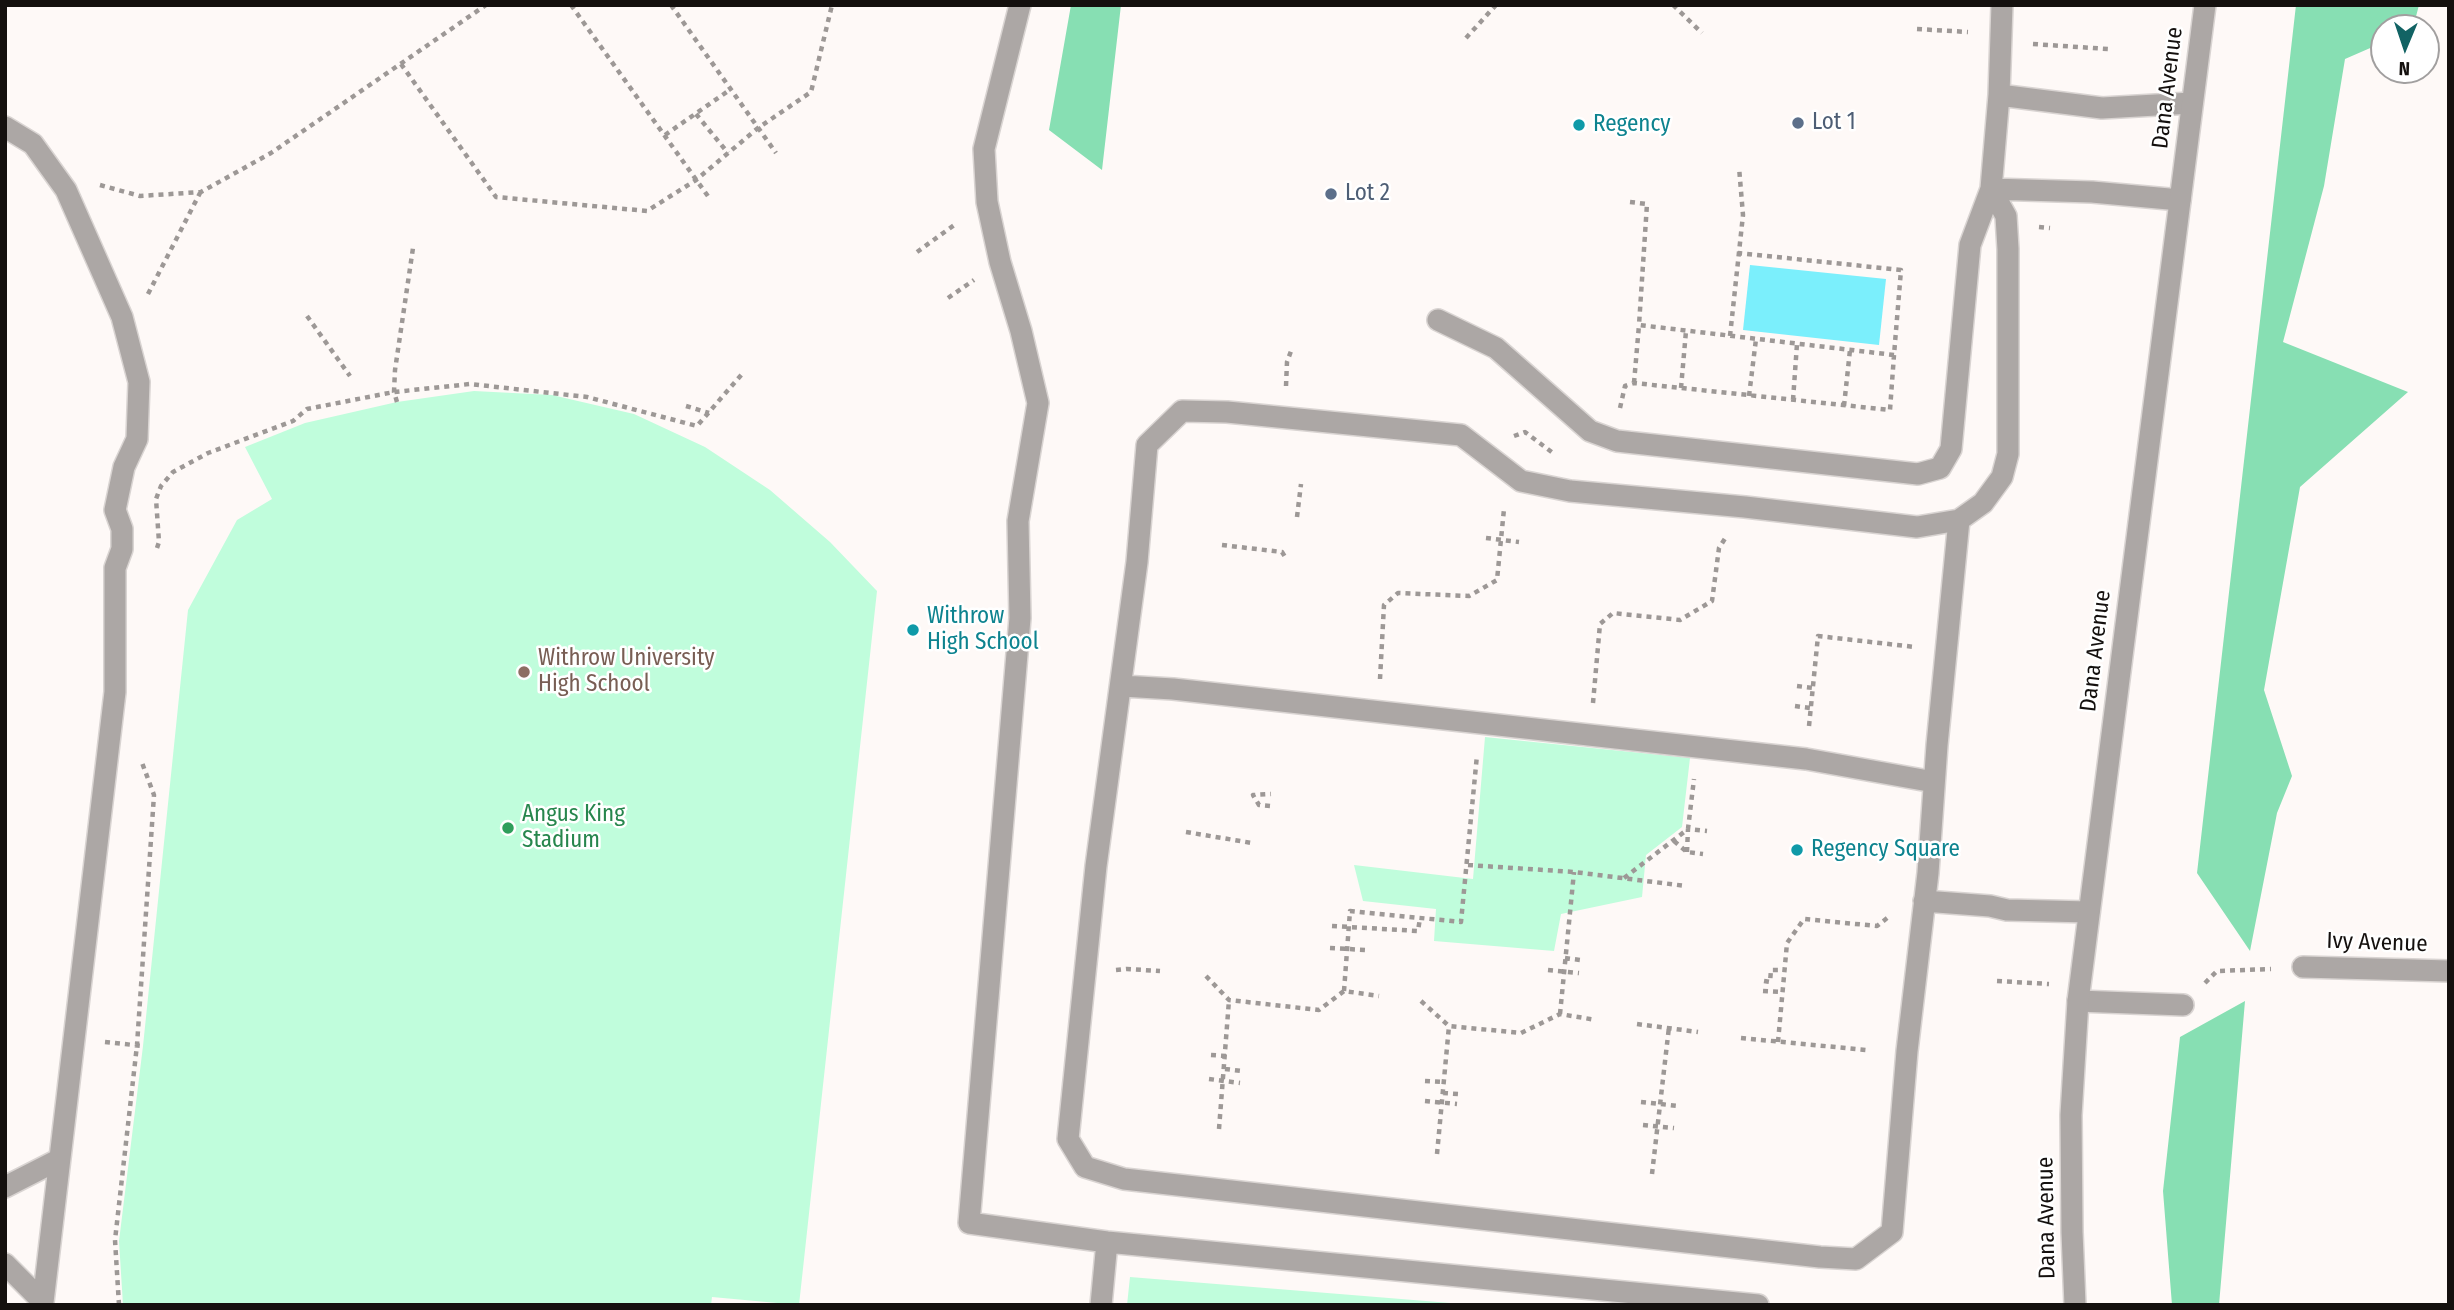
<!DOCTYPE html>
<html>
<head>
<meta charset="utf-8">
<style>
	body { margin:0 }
	#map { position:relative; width:2454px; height:1310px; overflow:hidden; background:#fef9f7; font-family:"Fira Sans Condensed",sans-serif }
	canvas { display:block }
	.frame { position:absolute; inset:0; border:7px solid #14100e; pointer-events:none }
	.north { position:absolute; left:2370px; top:14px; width:70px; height:70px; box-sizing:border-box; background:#fff; border:2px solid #a19f9f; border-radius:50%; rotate:182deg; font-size:19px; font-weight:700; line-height:28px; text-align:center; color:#14100e }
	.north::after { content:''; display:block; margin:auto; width:24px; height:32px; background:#126364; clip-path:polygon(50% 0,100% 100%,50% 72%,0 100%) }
</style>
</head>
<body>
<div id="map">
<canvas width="2454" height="1310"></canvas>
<div class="frame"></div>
<div class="north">N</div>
</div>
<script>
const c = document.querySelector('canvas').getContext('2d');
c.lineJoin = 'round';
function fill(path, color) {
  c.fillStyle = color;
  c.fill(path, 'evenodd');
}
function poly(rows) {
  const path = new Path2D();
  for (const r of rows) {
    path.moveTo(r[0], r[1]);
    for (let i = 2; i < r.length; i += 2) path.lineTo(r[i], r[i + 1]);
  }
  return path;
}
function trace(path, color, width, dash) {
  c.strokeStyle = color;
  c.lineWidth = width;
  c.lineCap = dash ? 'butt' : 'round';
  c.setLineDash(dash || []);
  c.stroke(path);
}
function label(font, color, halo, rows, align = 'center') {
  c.font = font + ' "Fira Sans Condensed",sans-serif';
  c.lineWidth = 5;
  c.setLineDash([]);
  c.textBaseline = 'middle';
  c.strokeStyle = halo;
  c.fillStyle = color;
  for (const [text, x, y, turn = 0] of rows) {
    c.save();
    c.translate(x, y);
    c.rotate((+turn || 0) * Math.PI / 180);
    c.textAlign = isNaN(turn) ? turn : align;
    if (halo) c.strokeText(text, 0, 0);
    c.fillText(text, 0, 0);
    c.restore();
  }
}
const green = poly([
	[474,391,552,395,634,414,705,447,770,490,830,542,877,591,799,1305,712,1297,711,1305,123,1305,119,1241,143,1046,188,610,237,520,272,499,245,447,305,423,397,402],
	[1485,737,1690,758,1682,827,1646,855,1642,897,1561,914,1554,951,1434,941,1436,909,1363,901,1354,865,1473,879],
	[1130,1277,1475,1305,1127,1305]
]);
const forest = poly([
	[1071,5,1121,5,1102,170,1049,130],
	[2296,5,2419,5,2413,28,2384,28,2384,42,2345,59,2324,186,2283,342,2408,392,2300,487,2264,690,2292,776,2277,813,2250,951,2197,873],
	[2245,1001,2219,1305,2172,1305,2163,1191,2180,1037]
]);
const water = poly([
	[1750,265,1886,279,1879,345,1743,330]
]);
const path = poly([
	[571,5,710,199],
	[671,5,776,153],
	[1673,5,1702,33],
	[1917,29,1968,32],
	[1466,38,1496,5],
	[2033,44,2108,49],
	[401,64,496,197,647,211,696,180,758,128,811,92,832,5],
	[696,114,728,153],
	[665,135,731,89],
	[100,185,140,196,201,192,271,153,486,5],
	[1630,202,1647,204,1639,325],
	[2039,227,2050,228],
	[917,252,957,223],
	[148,294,200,193],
	[948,298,974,280],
	[307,316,350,376],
	[1730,336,1743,215,1739,167],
	[1634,383,1639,325,1894,355,1901,270,1738,253],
	[1286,386,1287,362,1291,351],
	[1681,388,1686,331],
	[1749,396,1756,339],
	[1793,400,1797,344],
	[397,402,394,392,395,370,413,248],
	[686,406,709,413],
	[1844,406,1850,350],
	[1620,408,1625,386,1634,383,1890,410,1894,355],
	[1514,436,1525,432,1553,453],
	[1297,517,1301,484],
	[1486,538,1519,542],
	[1222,545,1282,552,1287,560],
	[157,548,159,542,156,499,161,486,173,472,208,453,293,421,307,409,394,392,470,384,587,397,697,426,742,374],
	[1380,679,1384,605,1398,593,1469,596,1497,580,1504,509],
	[1797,686,1813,688],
	[1593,703,1600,624,1613,613,1680,620,1712,601,1719,548,1726,537],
	[1795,706,1810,708],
	[1809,726,1818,636,1915,647],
	[1270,806,1259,805,1253,795,1271,794],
	[1186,832,1252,843],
	[1674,841,1687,852,1703,854],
	[1687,852,1688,829,1707,831],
	[1468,865,1574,872,1686,886],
	[1624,878,1688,829,1694,779],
	[1332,926,1418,931,1420,918],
	[1330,948,1366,950],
	[1565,958,1580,960],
	[1116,970,1127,969,1160,971],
	[1548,970,1579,973],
	[1206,976,1229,1000,1319,1010,1344,991,1379,996],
	[1764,981,1770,982,1771,970,1784,970],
	[1997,981,2049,984],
	[2205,983,2217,971,2271,969],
	[1344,991,1350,911,1461,922,1477,755],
	[1763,991,1782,992],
	[1421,1001,1449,1026,1521,1033,1560,1014,1596,1020],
	[1560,1014,1574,872],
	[1637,1024,1698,1032],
	[1741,1038,1866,1050],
	[105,1042,143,1046],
	[1778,1042,1787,943,1804,919,1877,926,1891,915],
	[1211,1055,1226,1056],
	[1225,1069,1242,1071],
	[1209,1079,1240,1083],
	[1425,1081,1444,1082],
	[1443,1093,1458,1094],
	[1425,1101,1457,1104],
	[1641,1102,1679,1106],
	[1643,1125,1674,1128],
	[1219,1129,1229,1000],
	[1437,1154,1449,1026],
	[1652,1174,1669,1027],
	[119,1305,115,1240,137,1045,154,795,141,760]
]);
const service = poly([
	[1020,5,984,149,987,202,1000,262,1021,331,1038,403,1018,521,1020,618,969,1223,1107,1242,1758,1305],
	[1999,95,2102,108,2192,103],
	[5,127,33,144,66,190,122,317,139,382,137,439,124,467,115,510,122,529,122,549,115,568,115,692,43,1302],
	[1991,189,2092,192,2180,200],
	[1438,320,1496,348,1590,431,1617,441,1918,474,1940,468,1951,449,1970,245,1991,189,1999,95,2002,5],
	[1959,520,1937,745,1928,873,1907,1051,1892,1232,1856,1259,1820,1257,1124,1179,1085,1167,1068,1139,1096,866,1137,562,1147,445,1182,411,1227,412,1461,435,1521,481,1570,491,1745,507,1917,527,1959,520,1983,503,2002,477,2008,454,2008,249,2006,216,1991,189],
	[1122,686,1173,689,1806,759,1934,782],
	[1924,901,1990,906,2007,910,2089,912],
	[5,1187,58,1160],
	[5,1264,43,1302,43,1305],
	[1101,1305,1107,1242]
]);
const pedestrian = poly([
	[2078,1001,2183,1005]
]);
const minor = poly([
	[2303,967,2449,971]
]);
const tertiary = poly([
	[2075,1305,2072,1232,2071,1115,2078,1001,2205,5]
]);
const markers = [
	[1798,123,7,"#5c6f8a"],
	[1579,125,7,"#0f9aa8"],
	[1331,194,7,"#5c6f8a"],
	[913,630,7,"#0f9aa8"],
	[524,672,7,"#8d6e63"],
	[508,828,7,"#2e9e5b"],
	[1797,850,7,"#0f9aa8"]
];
const streetNames = [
	["Dana Avenue",2168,88,-83],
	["Dana Avenue",2096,651,-83],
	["Ivy Avenue",2377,943,2],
	["Dana Avenue",2047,1218,-91]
];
const serviceNames = [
	["Lot 1",1812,123],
	["Lot 2",1345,194]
];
const cultureNames = [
	["Regency",1593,125],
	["Withrow",927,617],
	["High School",927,643],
	["Regency Square",1811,850]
];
const educationNames = [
	["Withrow University",538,659],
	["High School",538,685]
];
const leisureNames = [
	["Angus King",522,815],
	["Stadium",522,841]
];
fill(green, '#c0fddc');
fill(forest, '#87dfb3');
fill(water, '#7beffc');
trace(service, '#d9d4d2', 24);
trace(pedestrian, '#d9d4d2', 24);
trace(minor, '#d9d4d2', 24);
trace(tertiary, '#d9d4d2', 24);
trace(path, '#9d9896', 4.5, [5, 5]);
trace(service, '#aca7a5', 21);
trace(pedestrian, '#aca7a5', 21);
trace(minor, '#aca7a5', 21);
trace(tertiary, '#aca7a5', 21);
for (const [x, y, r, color] of markers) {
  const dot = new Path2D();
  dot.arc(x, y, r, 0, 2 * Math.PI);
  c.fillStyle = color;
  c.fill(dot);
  trace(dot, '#fff', 2.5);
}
label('23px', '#14100e', '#fff', streetNames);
label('23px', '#4e5e75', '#fff', serviceNames, 'left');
label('23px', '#0d838f', '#fff', cultureNames, 'left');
label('23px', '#785e54', '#fff', educationNames, 'left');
label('23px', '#27864d', '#fff', leisureNames, 'left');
</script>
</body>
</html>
